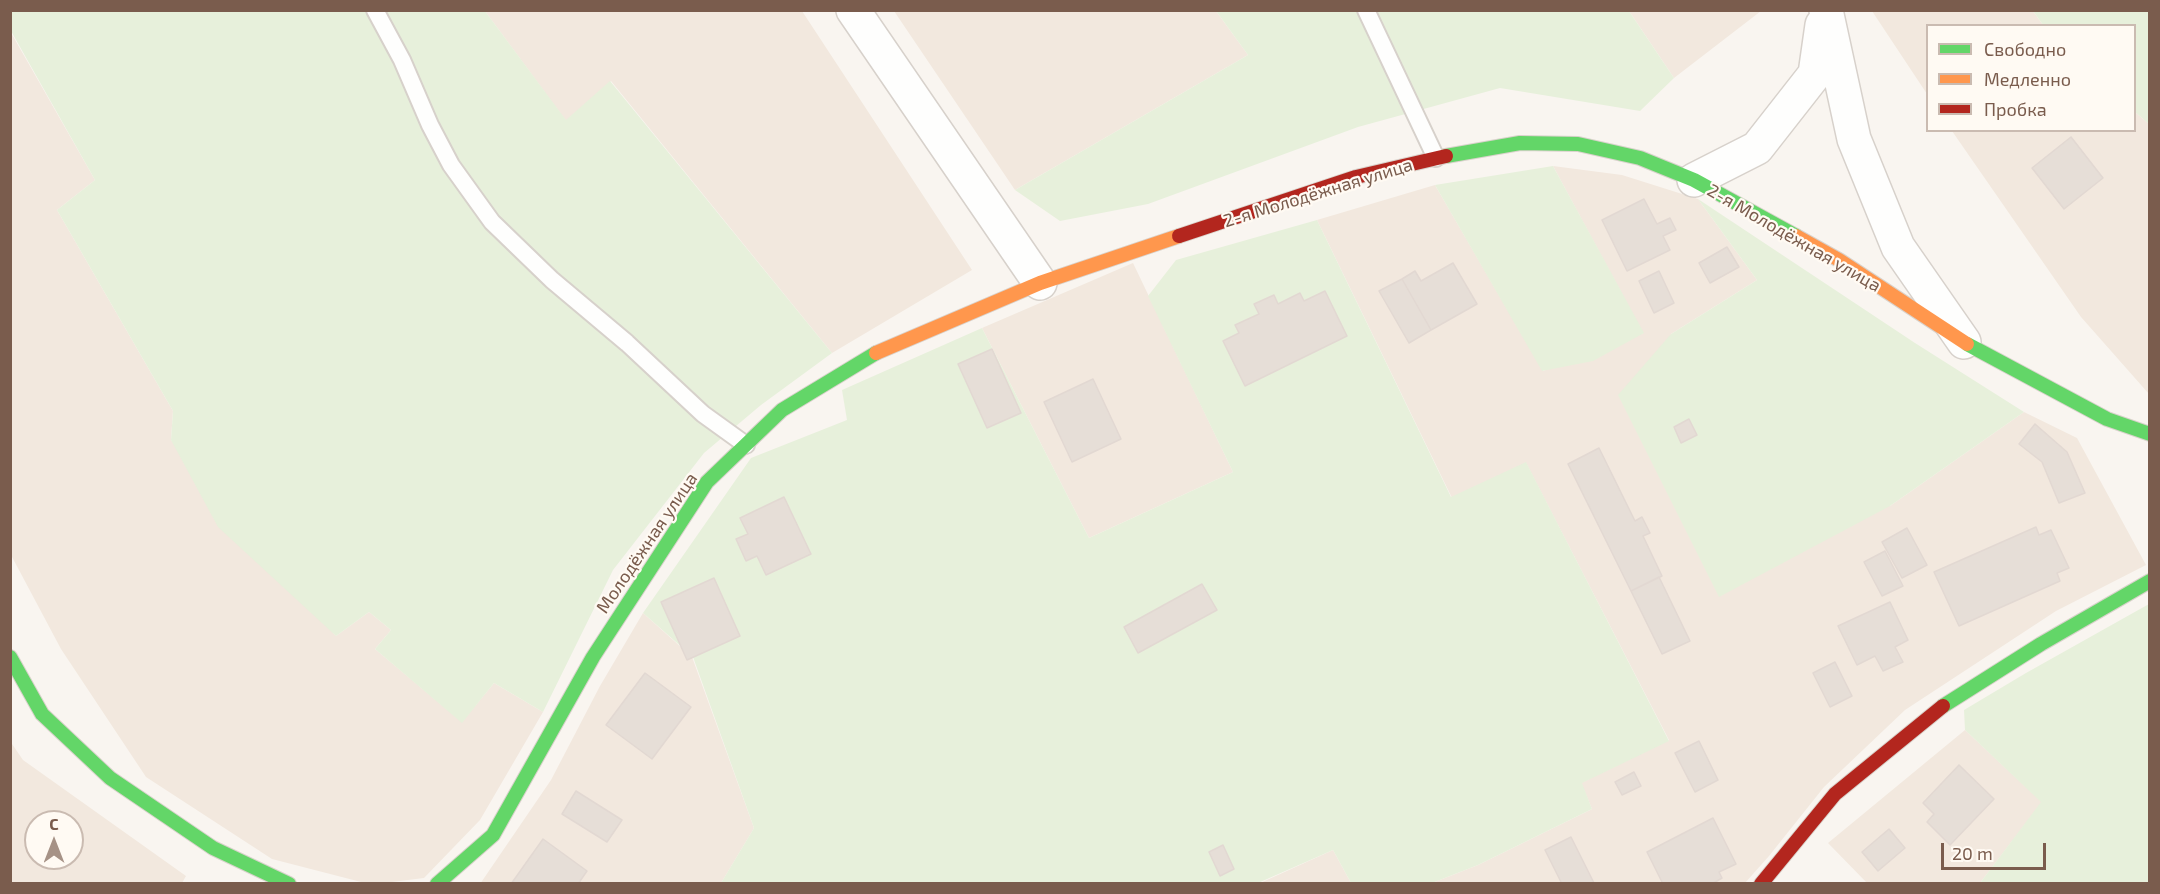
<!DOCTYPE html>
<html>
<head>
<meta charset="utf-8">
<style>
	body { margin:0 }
	#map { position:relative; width:2160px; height:894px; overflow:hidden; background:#f9f5f0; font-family:"Exo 2",sans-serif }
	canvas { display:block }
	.frame { position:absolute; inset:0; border:12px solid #7a5c4d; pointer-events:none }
	.legend { position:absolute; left:1926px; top:24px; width:210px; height:108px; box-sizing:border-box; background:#fffaf3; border:2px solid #cabbb1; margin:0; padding:8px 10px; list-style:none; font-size:18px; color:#7a5c4d }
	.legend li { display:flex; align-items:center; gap:12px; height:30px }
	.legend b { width:30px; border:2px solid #cabbb1 }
	.north { position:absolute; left:24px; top:810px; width:60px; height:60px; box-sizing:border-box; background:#fffaf3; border:2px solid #cabbb1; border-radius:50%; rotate:0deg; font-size:16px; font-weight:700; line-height:24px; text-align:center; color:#7a5c4d }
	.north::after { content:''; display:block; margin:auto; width:21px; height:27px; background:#a69286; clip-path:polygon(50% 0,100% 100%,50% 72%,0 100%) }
	.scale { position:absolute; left:1941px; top:843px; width:105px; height:27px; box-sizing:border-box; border:3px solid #7a5c4d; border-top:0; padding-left:8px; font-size:18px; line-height:21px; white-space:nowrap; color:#7a5c4d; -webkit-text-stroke:4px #fffaf3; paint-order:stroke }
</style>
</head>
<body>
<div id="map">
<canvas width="2160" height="894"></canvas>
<div class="frame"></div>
<ul class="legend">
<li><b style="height:8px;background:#63d668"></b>Свободно</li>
<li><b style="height:8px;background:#ff974d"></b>Медленно</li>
<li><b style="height:8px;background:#b3261e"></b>Пробка</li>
</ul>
<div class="north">С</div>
<div class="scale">20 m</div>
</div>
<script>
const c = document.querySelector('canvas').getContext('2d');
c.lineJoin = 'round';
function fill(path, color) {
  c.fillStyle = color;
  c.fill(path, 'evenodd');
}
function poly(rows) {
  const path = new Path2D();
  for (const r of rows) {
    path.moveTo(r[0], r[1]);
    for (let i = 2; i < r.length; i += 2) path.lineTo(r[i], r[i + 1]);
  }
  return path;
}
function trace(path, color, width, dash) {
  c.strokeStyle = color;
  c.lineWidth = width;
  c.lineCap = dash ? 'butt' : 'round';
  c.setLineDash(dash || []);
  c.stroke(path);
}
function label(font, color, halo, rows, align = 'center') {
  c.font = font + ' "Exo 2",sans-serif';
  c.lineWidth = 4.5;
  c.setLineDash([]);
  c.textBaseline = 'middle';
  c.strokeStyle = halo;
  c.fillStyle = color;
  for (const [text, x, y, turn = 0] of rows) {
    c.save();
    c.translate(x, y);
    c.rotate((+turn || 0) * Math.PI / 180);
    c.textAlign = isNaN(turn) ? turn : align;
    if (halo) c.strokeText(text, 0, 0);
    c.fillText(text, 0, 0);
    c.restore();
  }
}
const residential = poly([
	[485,11,802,11,972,270,832,353,611,81,566,121],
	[894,11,1216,11,1248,55,1015,190],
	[1629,11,1761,11,1674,78],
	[1872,11,2033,11,2043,25,1928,26,1927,94],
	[10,31,95,180,57,210,173,411,171,440,336,636,369,612,391,630,375,649,462,722,494,683,543,712,480,820,424,878,384,883,365,883,272,859,146,777,61,649,11,555],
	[2135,112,2149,124,2149,394,2081,317,1952,131,2134,130],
	[1553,166,1622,175,1698,199,1757,280,1671,334,1890,506,2024,412,2077,438,2146,565,2056,611,1905,710,1824,787,1769,856,1745,883,1432,883,1478,865,1592,809,1581,783,1669,740,1526,463,1452,498,1317,220,1435,185,1543,371,1643,333],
	[1133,263,1233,472,1089,538,982,328],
	[643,613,692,657,754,828,721,883,480,884,551,780,600,686],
	[1965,730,2042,802,1980,883,1867,883,1828,843],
	[10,741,23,760,186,876,182,883,11,883],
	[36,822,72,822,72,858,36,858],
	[1333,850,1351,883,1258,884]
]);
const green = poly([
	[10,11,485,11,566,120,610,81,832,353,761,405,704,453,613,570,543,712,494,683,462,723,375,649,391,630,369,612,336,636,218,527,171,440,173,411,57,210,95,180,11,31],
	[1216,11,1629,11,1674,78,1640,111,1500,88,1358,127,1148,204,1060,221,1015,190,1248,55],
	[2033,11,2149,11,2149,124,2135,112,2134,26,2043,25],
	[1553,166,1644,333,1593,361,1542,371,1435,185],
	[1698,199,1915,343,2024,412,1890,506,1719,597,1618,395,1671,334,1757,280],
	[1317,220,1451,497,1526,462,1669,741,1582,783,1592,809,1478,865,1432,883,1351,883,1333,850,1258,883,721,883,754,828,693,657,643,613,751,458,847,420,842,390,982,328,1089,538,1233,472,1148,296,1176,260],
	[2149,604,2149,883,1980,883,2041,802,1965,730,1964,710,2026,673]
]);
const building = poly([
	[2071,137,2103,178,2064,209,2032,168,2071,137],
	[1644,199,1657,224,1670,218,1676,230,1663,236,1670,250,1627,271,1602,220,1644,199],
	[1727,247,1739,267,1710,283,1699,263,1727,247],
	[1453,263,1477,304,1431,330,1402,279,1415,271,1421,281,1453,263],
	[1659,271,1674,303,1654,313,1639,281,1659,271],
	[1402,279,1431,330,1409,343,1379,291,1402,279],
	[1325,291,1347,336,1245,386,1223,341,1239,333,1235,325,1259,314,1254,304,1274,295,1278,304,1300,293,1304,301,1325,291],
	[992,349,1021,413,987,428,958,364,992,349],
	[1093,379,1121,439,1072,462,1044,402,1093,379],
	[1689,419,1697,435,1681,443,1674,427,1689,419],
	[2035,424,2067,452,2085,493,2059,503,2042,462,2019,444,2035,424],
	[1599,448,1635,521,1642,517,1650,533,1643,536,1662,576,1631,591,1568,464,1599,448],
	[784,497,811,554,766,575,757,556,746,561,736,539,748,534,740,518,784,497],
	[2036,527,2039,535,2051,530,2069,568,2057,573,2060,581,1959,626,1934,572,2036,527],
	[1907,528,1927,565,1902,578,1882,542,1907,528],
	[1885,551,1903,586,1882,596,1864,562,1885,551],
	[1659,577,1690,641,1662,654,1631,591,1659,577],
	[714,578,740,636,687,660,661,602,714,578],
	[1202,584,1217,610,1138,653,1124,627,1202,584],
	[1890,602,1908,640,1895,647,1903,662,1883,671,1875,656,1857,665,1838,626,1890,602],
	[1835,662,1852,696,1830,707,1813,673,1835,662],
	[645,673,691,707,652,759,606,725,645,673],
	[1699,741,1718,780,1695,792,1675,753,1699,741],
	[1959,765,1994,799,1950,845,1927,822,1934,814,1923,803,1959,765],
	[1634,772,1641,786,1622,795,1615,782,1634,772],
	[576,791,622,820,607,842,562,814,576,791],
	[1713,818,1736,864,1719,872,1722,878,1712,884,1663,884,1647,852,1713,818],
	[1889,829,1905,848,1878,871,1862,852,1889,829],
	[1571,837,1594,883,1593,884,1562,884,1545,850,1571,837],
	[543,839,587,871,578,884,511,884,543,839],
	[1223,845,1234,869,1220,876,1209,852,1223,845]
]);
const lane = poly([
	[375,10,402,60,430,125,451,165,492,222,552,280,627,343,703,414,746,445],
	[1366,10,1436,158]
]);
const street = poly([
	[853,10,1040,283],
	[1826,10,1854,139,1898,247,1964,342],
	[1694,180,1757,148,1815,74,1822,25]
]);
const fast = poly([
	[1446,156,1520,143,1578,144,1640,158,1694,180,1796,236],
	[1967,344,2107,419,2150,434],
	[10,657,42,714,110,778,213,848,289,884],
	[1943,706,2041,644,2150,581],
	[437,884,493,835,593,657,707,482,782,410,876,353]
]);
const slow = poly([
	[1796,236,1839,260,1967,344],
	[876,353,1040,283,1179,236]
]);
const jam = poly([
	[1179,236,1356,177,1446,156],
	[1761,884,1835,794,1943,706]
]);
const streetNames = [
	["2-я Молодёжная улица",1318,193,-17],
	["2-я Молодёжная улица",1794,238,30],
	["Молодёжная улица",647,543,-56]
];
fill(residential, '#f2e8de');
fill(green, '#e7f0db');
fill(building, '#e6ded7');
trace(building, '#e2d8d2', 1.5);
trace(lane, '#d7d1cb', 20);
trace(street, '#d7d1cb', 36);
trace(fast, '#d9d2cb', 16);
trace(slow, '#d9d2cb', 16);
trace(jam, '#d9d2cb', 16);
trace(lane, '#fefefd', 16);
trace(street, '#fefefd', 33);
trace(fast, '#63d668', 14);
trace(slow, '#ff974d', 14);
trace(jam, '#b3261e', 14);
label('18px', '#7a5c4d', '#fffaf3', streetNames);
</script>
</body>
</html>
